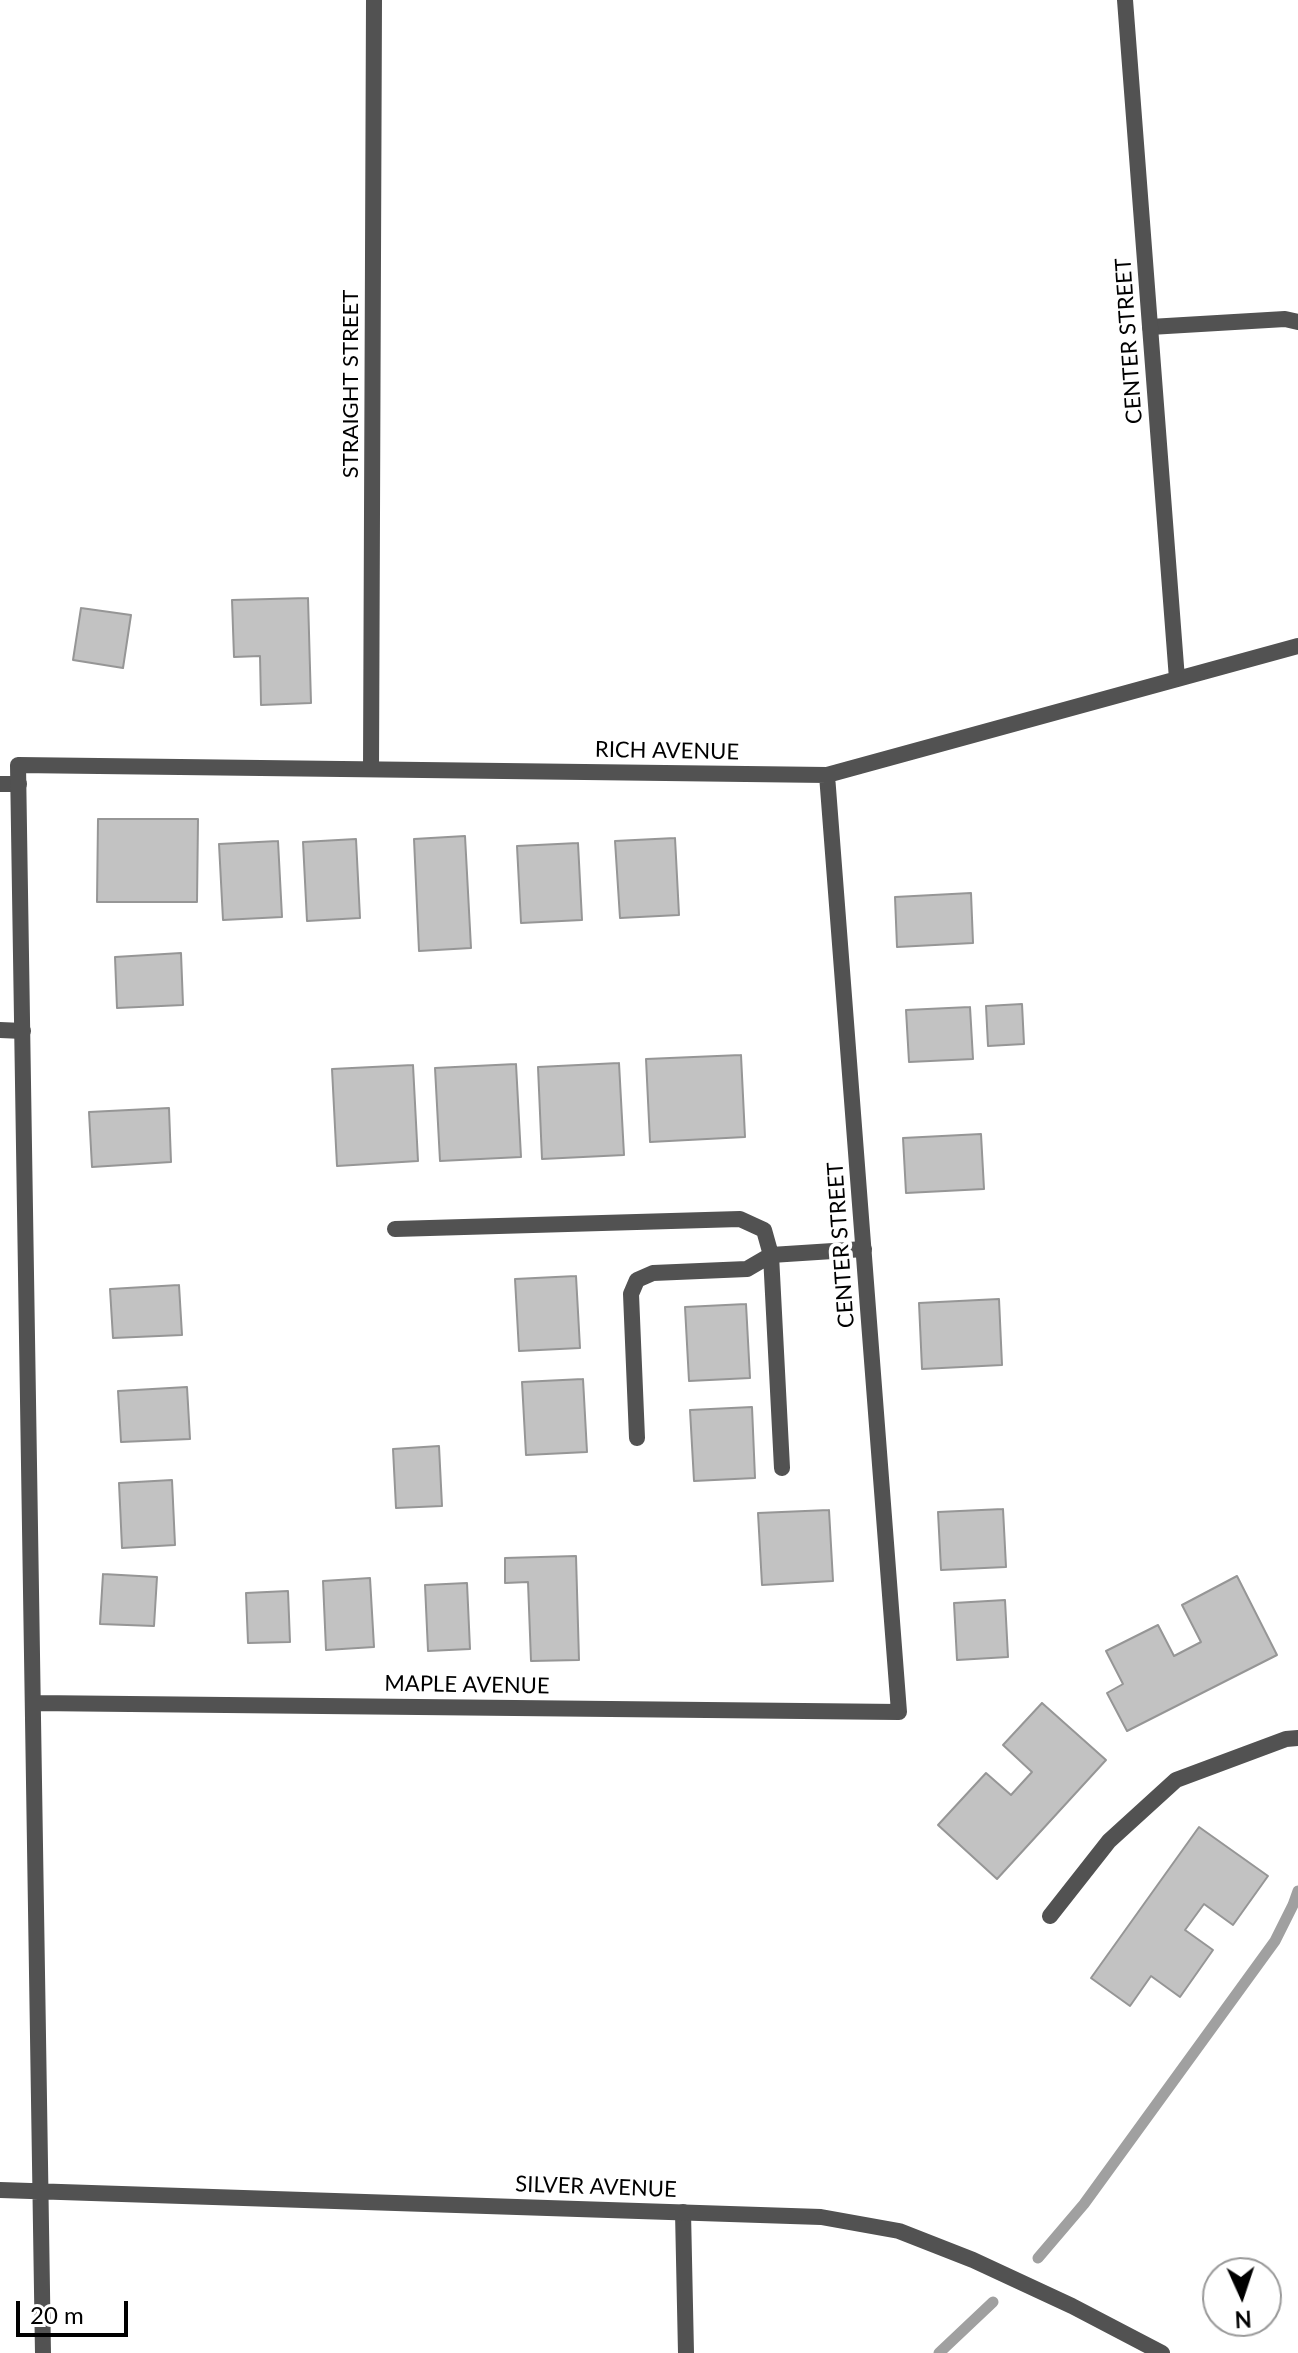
<!DOCTYPE html>
<html>
<head>
<meta charset="utf-8">
<style>
	body { margin:0 }
	#map { position:relative; width:1298px; height:2353px; overflow:hidden; background:#fff; font-family:Lato,sans-serif }
	canvas { display:block }
	.north { position:absolute; left:1202px; top:2257px; width:80px; height:80px; box-sizing:border-box; background:#fff; border:2px solid #999; border-radius:50%; rotate:177deg; font-size:22px; font-weight:700; line-height:32px; text-align:center; color:#000 }
	.north::after { content:''; display:block; margin:auto; width:28px; height:36px; background:#000; clip-path:polygon(50% 0,100% 100%,50% 72%,0 100%) }
	.scale { position:absolute; left:16px; top:2301px; width:112px; height:36px; box-sizing:border-box; border:4px solid #000; border-top:0; padding-left:10px; font-size:24px; line-height:28px; white-space:nowrap; color:#000; -webkit-text-stroke:6px #fff; paint-order:stroke }
</style>
</head>
<body>
<div id="map">
<canvas width="1298" height="2353"></canvas>
<div class="north">N</div>
<div class="scale">20 m</div>
</div>
<script>
const c = document.querySelector('canvas').getContext('2d');
c.lineJoin = 'round';
function poly(rows) {
  const path = new Path2D();
  for (const r of rows) {
    path.moveTo(r[0], r[1]);
    for (let i = 2; i < r.length; i += 2) path.lineTo(r[i], r[i + 1]);
  }
  return path;
}
function trace(path, color, width, dash) {
  c.strokeStyle = color;
  c.lineWidth = width;
  c.lineCap = dash ? 'butt' : 'round';
  c.setLineDash(dash || []);
  c.stroke(path);
}
function fill(path, color) {
  c.fillStyle = color;
  c.fill(path, 'evenodd');
}
function label(font, color, halo, rows, align = 'center') {
  c.font = font + ' Lato,sans-serif';
  c.lineWidth = 8;
  c.setLineDash([]);
  c.textBaseline = 'middle';
  c.strokeStyle = halo;
  c.fillStyle = color;
  for (const [text, x, y, turn = 0] of rows) {
    c.save();
    c.translate(x, y);
    c.rotate((+turn || 0) * Math.PI / 180);
    c.textAlign = isNaN(turn) ? turn : align;
    if (halo) c.strokeText(text, 0, 0);
    c.fillText(text, 0, 0);
    c.restore();
  }
}
const stream = poly([
	[1038,2258,1084,2204,1275,1941,1293,1905,1298,1891],
	[939,2353,993,2302]
]);
const building = poly([
	[308,598,311,703,261,705,260,656,234,657,232,600,308,598],
	[81,608,131,615,123,668,73,660,81,608],
	[98,819,198,819,197,902,97,902,98,819],
	[465,836,471,948,419,951,414,839,465,836],
	[675,838,679,915,620,918,615,841,675,838],
	[356,839,360,918,307,921,303,842,356,839],
	[278,841,282,917,223,920,219,844,278,841],
	[578,843,582,920,521,923,517,846,578,843],
	[971,893,973,943,897,947,895,897,971,893],
	[181,953,183,1005,117,1008,115,957,181,953],
	[1022,1004,1024,1044,988,1046,986,1006,1022,1004],
	[970,1007,973,1059,909,1062,906,1010,970,1007],
	[741,1055,745,1137,650,1142,646,1059,741,1055],
	[619,1063,624,1155,542,1159,538,1067,619,1063],
	[516,1064,521,1157,440,1161,435,1068,516,1064],
	[413,1065,418,1161,337,1166,332,1069,413,1065],
	[169,1108,171,1162,92,1167,89,1112,169,1108],
	[981,1134,984,1189,906,1193,903,1138,981,1134],
	[576,1276,580,1348,519,1351,515,1279,576,1276],
	[179,1285,182,1335,113,1338,110,1289,179,1285],
	[999,1299,1002,1365,922,1369,919,1303,999,1299],
	[746,1304,750,1378,689,1381,685,1307,746,1304],
	[583,1379,587,1452,526,1455,522,1382,583,1379],
	[187,1387,190,1439,121,1442,118,1391,187,1387],
	[752,1407,755,1478,694,1481,690,1410,752,1407],
	[439,1446,442,1506,396,1508,393,1449,439,1446],
	[172,1480,175,1545,122,1548,119,1483,172,1480],
	[1003,1509,1006,1567,941,1570,938,1512,1003,1509],
	[829,1510,833,1581,762,1585,758,1513,829,1510],
	[576,1556,579,1660,531,1661,528,1582,505,1583,505,1558,576,1556],
	[103,1574,157,1577,154,1626,100,1624,103,1574],
	[1237,1576,1277,1655,1127,1731,1107,1693,1123,1684,1106,1651,1158,1625,1174,1656,1201,1642,1182,1605,1237,1576],
	[370,1578,374,1647,326,1650,323,1581,370,1578],
	[467,1583,470,1649,428,1651,425,1585,467,1583],
	[288,1591,290,1642,248,1643,246,1593,288,1591],
	[1005,1600,1008,1657,957,1660,954,1603,1005,1600],
	[1042,1703,1106,1760,997,1879,938,1825,986,1773,1011,1795,1032,1772,1003,1745,1042,1703],
	[1199,1827,1268,1876,1233,1925,1204,1904,1185,1930,1213,1950,1180,1997,1151,1976,1130,2006,1091,1978,1199,1827]
]);
const lane = poly([
	[1150,327,1285,319,1298,322],
	[0,784,19,784],
	[0,1030,23,1031],
	[395,1229,740,1219,764,1230,771,1255,864,1249],
	[771,1255,782,1468],
	[637,1438,631,1294,637,1280,653,1273,747,1269,771,1255],
	[1050,1916,1109,1841,1176,1780,1286,1739,1298,1738],
	[683,2212,686,2353]
]);
const street = poly([
	[1125,0,1177,679],
	[371,769,374,0],
	[34,1703,899,1712,827,775],
	[0,2190,821,2217,899,2231,973,2260,1072,2306,1162,2353],
	[43,2353,18,765,827,775,1298,646]
]);
const streetNames = [
	["CENTER STREET",1129,341,-94],
	["STRAIGHT STREET",351,384,-90],
	["RICH AVENUE",667,751,1],
	["CENTER STREET",841,1245,-94],
	["MAPLE AVENUE",467,1685,1],
	["SILVER AVENUE",596,2187,2]
];
trace(stream, '#a0a0a0', 11);
fill(building, '#c2c2c2');
trace(building, '#969696', 2);
trace(lane, '#525252', 16);
trace(street, '#525252', 16);
label('22px', '#000', '#fff', streetNames);
</script>
</body>
</html>
